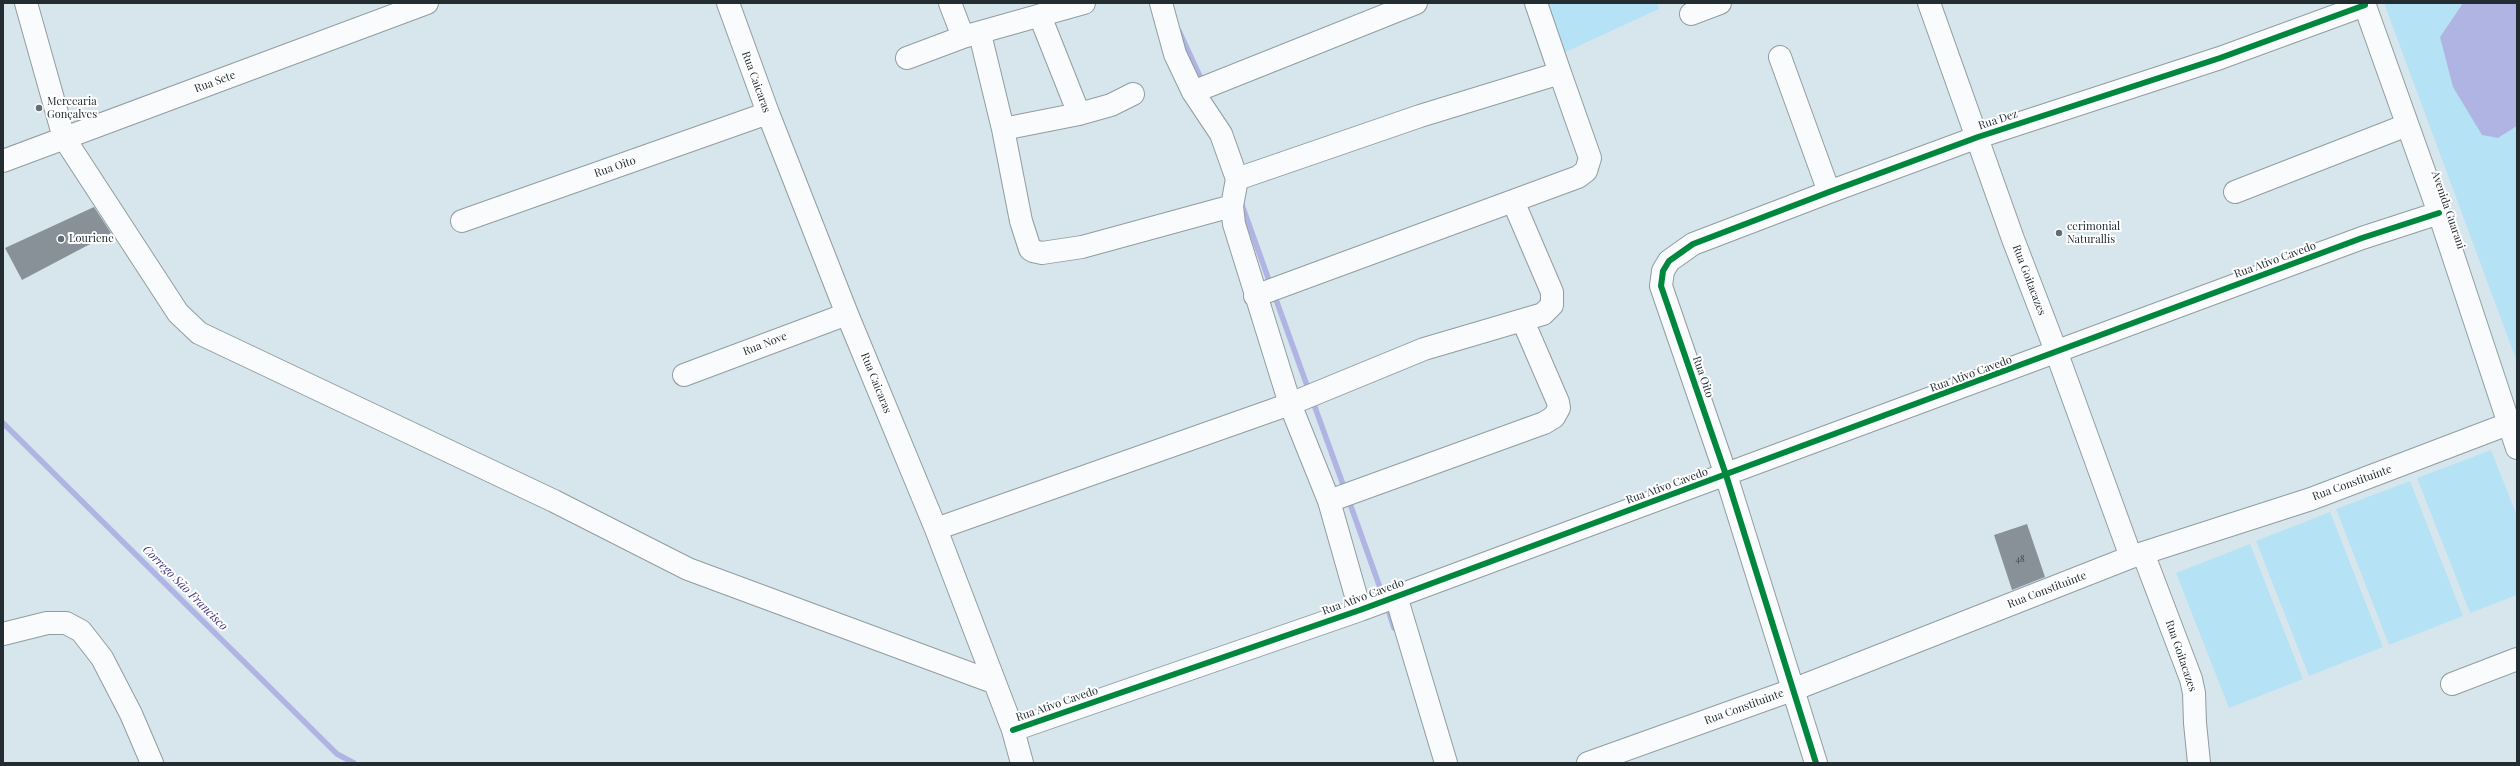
<!DOCTYPE html>
<html>
<head>
<meta charset="utf-8">
<style>
	body { margin:0 }
	#map { position:relative; width:2520px; height:766px; overflow:hidden; background:#d7e6ed; font-family:"Playfair Display",serif }
	canvas { display:block }
	.frame { position:absolute; inset:0; border:4px solid #222c31; pointer-events:none }
</style>
</head>
<body>
<div id="map">
<canvas width="2520" height="766"></canvas>
<div class="frame"></div>
</div>
<script>
const c = document.querySelector('canvas').getContext('2d');
c.lineJoin = 'round';
function fill(path, color) {
  c.fillStyle = color;
  c.fill(path, 'evenodd');
}
function poly(rows) {
  const path = new Path2D();
  for (const r of rows) {
    path.moveTo(r[0], r[1]);
    for (let i = 2; i < r.length; i += 2) path.lineTo(r[i], r[i + 1]);
  }
  return path;
}
function trace(path, color, width, dash) {
  c.strokeStyle = color;
  c.lineWidth = width;
  c.lineCap = dash ? 'butt' : 'round';
  c.setLineDash(dash || []);
  c.stroke(path);
}
function label(font, color, halo, rows, align = 'center') {
  c.font = font + ' "Playfair Display",serif';
  c.lineWidth = 4;
  c.setLineDash([]);
  c.textBaseline = 'middle';
  c.strokeStyle = halo;
  c.fillStyle = color;
  for (const [text, x, y, turn = 0] of rows) {
    c.save();
    c.translate(x, y);
    c.rotate((+turn || 0) * Math.PI / 180);
    c.textAlign = isNaN(turn) ? turn : align;
    if (halo) c.strokeText(text, 0, 0);
    c.fillText(text, 0, 0);
    c.restore();
  }
}
const green = poly([
	[1545,3,1657,3,1659,9,1561,54],
	[2384,3,2463,3,2440,37,2498,138,2517,126,2517,362],
	[2491,450,2517,516,2517,595,2470,613,2417,478],
	[2410,481,2463,616,2389,645,2336,509],
	[2330,512,2383,647,2309,676,2256,541],
	[2250,544,2303,679,2229,708,2176,573]
]);
const water = poly([
	[2463,3,2517,3,2517,126,2498,138,2482,135,2453,87,2440,37]
]);
const stream = poly([
	[1179,31,1203,83],
	[1242,205,1271,286],
	[1274,294,1309,391],
	[1312,399,1345,490],
	[3,423,337,754,354,763],
	[1348,498,1383,596],
	[1386,604,1394,628]
]);
const building = poly([
	[94,207,111,233,22,280,5,248],
	[2027,524,2045,577,2012,590,1994,535]
]);
const minor = poly([
	[26,3,64,138,178,313,199,333,554,501,688,569,993,682],
	[728,3,768,113,847,314,936,529,1013,730,1022,763],
	[950,3,963,37],
	[1161,3,1175,54,1193,92,1221,134,1237,179,1232,206,1234,224,1290,404,1329,501,1360,610],
	[1536,3,1560,73],
	[1929,3,2013,239,2056,351,2131,557],
	[2364,3,2439,213,2517,448],
	[1691,14,1720,3],
	[1040,16,1079,114],
	[980,34,1003,129,1021,221,1030,249,1033,251,1042,253,1082,247,1232,206],
	[1780,57,1829,192],
	[907,58,963,37,1084,3],
	[1193,92,1416,3],
	[1003,129,1079,114,1111,105,1133,94],
	[3,161,427,3],
	[1237,179,1420,116,1560,73,1590,158,1586,171,1578,177,1255,296],
	[2235,192,2407,125],
	[462,221,768,113],
	[684,375,847,314],
	[1329,501,1544,423,1554,417,1559,408,1558,402,1523,321],
	[936,529,1290,404,1424,349,1543,314,1552,305,1552,292,1513,201],
	[2143,553,2191,679,2194,693,2195,723,2199,763],
	[1396,596,1446,763],
	[3,634,47,623,66,623,81,631,102,658,131,714,152,763],
	[2452,684,2517,659],
	[1013,730,1360,610,2362,238,2439,213],
	[1588,763,1795,689,2131,557,2311,499,2508,424],
	[1816,763,1726,475,1661,286,1663,271,1669,261,1693,244,1829,192,1978,137,2220,58,2365,5]
]);
const cycleway = poly([
	[1013,730,1360,610,2362,238,2439,213],
	[1816,763,1726,475,1661,286,1663,271,1669,261,1693,244,1829,192,1978,137,2220,58,2365,5]
]);
const markers = [
	[39,108,4,"#616d73"],
	[2059,233,4,"#616d73"],
	[61,239,4,"#616d73"]
];
const numberNames = [
	["48",2020,559]
];
const streetNames = [
	["Rua Sete",215,82,-20],
	["Rua Caicaras",756,82,70],
	["Rua Dez",1998,120,-18],
	["Rua Oito",615,167,-19],
	["Avenida Guarani",2448,210,71],
	["Rua Ativo Cavedo",2275,260,-20],
	["Rua Goitacazes",2029,280,69],
	["Rua Nove",765,344,-21],
	["Rua Ativo Cavedo",1971,374,-20],
	["Rua Oito",1703,377,71],
	["Rua Caicaras",876,383,68],
	["Rua Constituinte",2352,483,-20],
	["Rua Ativo Cavedo",1667,486,-20],
	["Rua Constituinte",2047,590,-21],
	["Rua Ativo Cavedo",1363,597,-20],
	["Rua Goitacazes",2181,656,71],
	["Rua Ativo Cavedo",1057,704,-19],
	["Rua Constituinte",1744,707,-20]
];
const poiNames = [
	["Mercearia",47,102],
	["Gonçalves",47,115],
	["cerimonial",2067,227],
	["Naturallis",2067,240],
	["Louriene",69,239]
];
const waterNames = [
	["Corrego São Francisco",185,588,45]
];
fill(green, '#b6e2f5');
fill(water, '#b0b4e2');
trace(stream, '#b0b4e2', 5.5);
fill(building, '#889198');
trace(minor, '#919ca1', 24);
trace(minor, '#f9fbfc', 22);
trace(cycleway, '#00873e', 6);
for (const [x, y, r, color] of markers) {
  const dot = new Path2D();
  dot.arc(x, y, r, 0, 2 * Math.PI);
  c.fillStyle = color;
  c.fill(dot);
  trace(dot, '#fff', 1.5);
}
label('9px', '#3c454b', null, numberNames);
label('11px', '#222c31', '#fff', streetNames);
label('11px', '#222c31', '#fff', poiNames, 'left');
label('italic 12px', '#3d347e', '#fff', waterNames);
</script>
</body>
</html>
